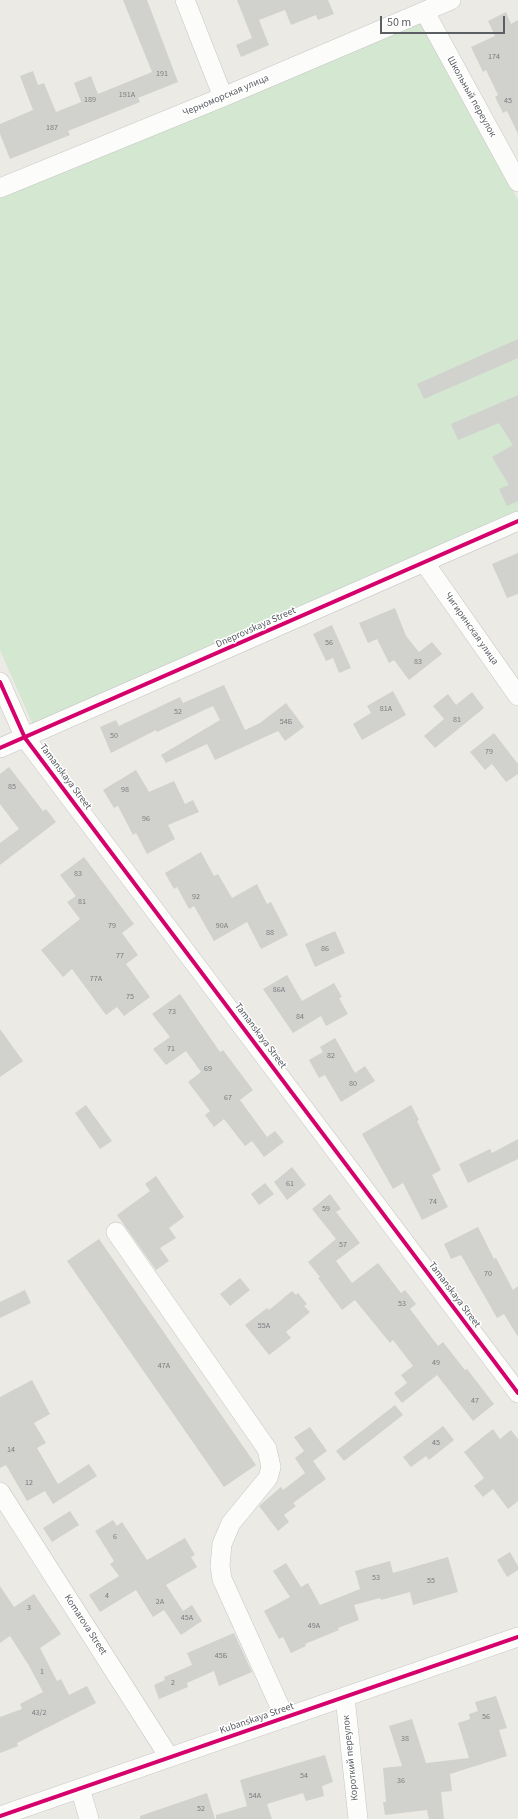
<!DOCTYPE html>
<html>
<head>
<meta charset="utf-8">
<style>
	body { margin:0 }
	#map { position:relative; width:518px; height:1819px; overflow:hidden; background:#ebeae5; font-family:"Source Sans 3",sans-serif }
	canvas { display:block }
	.scale { position:absolute; left:380px; top:16px; width:125px; height:18px; box-sizing:border-box; border:2px solid #5b5e63; border-top:0; padding-left:5px; font-size:12px; line-height:14px; white-space:nowrap; color:#5b5e63; -webkit-text-stroke:3px #fff; paint-order:stroke }
</style>
</head>
<body>
<div id="map">
<canvas width="518" height="1819"></canvas>
<div class="scale">50 m</div>
</div>
<script>
const c = document.querySelector('canvas').getContext('2d');
c.lineJoin = 'round';
function fill(path, color) {
  c.fillStyle = color;
  c.fill(path, 'evenodd');
}
function poly(rows) {
  const path = new Path2D();
  for (const r of rows) {
    path.moveTo(r[0], r[1]);
    for (let i = 2; i < r.length; i += 2) path.lineTo(r[i], r[i + 1]);
  }
  return path;
}
function trace(path, color, width, dash) {
  c.strokeStyle = color;
  c.lineWidth = width;
  c.lineCap = dash ? 'butt' : 'round';
  c.setLineDash(dash || []);
  c.stroke(path);
}
function label(font, color, halo, rows, align = 'center') {
  c.font = font + ' "Source Sans 3",sans-serif';
  c.lineWidth = 3;
  c.setLineDash([]);
  c.textBaseline = 'middle';
  c.strokeStyle = halo;
  c.fillStyle = color;
  for (const [text, x, y, turn = 0] of rows) {
    c.save();
    c.translate(x, y);
    c.rotate((+turn || 0) * Math.PI / 180);
    c.textAlign = isNaN(turn) ? turn : align;
    if (halo) c.strokeText(text, 0, 0);
    c.fillText(text, 0, 0);
    c.restore();
  }
}
const green = poly([
	[420,22,518,200,518,516,34,727,0,650,0,198]
]);
const building = poly([
	[123,0,147,0,178,82,138,98,140,102,68,131,70,135,10,159,0,134,0,124,33,110,20,76,33,71,38,85,44,83,56,112,81,102,74,83,91,76,98,94,152,72],
	[237,0,328,0,334,14,318,20,316,15,291,25,285,10,259,20,269,45,241,57,236,45,252,38],
	[506,12,511,24,518,20,518,134,507,111,503,113,495,97,498,95,486,70,483,72,471,47,495,36,488,21],
	[518,339,518,358,424,399,417,384],
	[518,395,518,501,507,506,499,489,509,485,492,457,513,445,499,423,458,440,451,424],
	[518,553,518,594,507,598,492,564],
	[395,608,406,636,419,652,432,642,442,654,409,680,394,660,389,663,377,639,368,643,359,623],
	[332,625,351,668,339,673,333,658,326,661,313,634],
	[224,685,245,730,260,723,286,703,304,727,285,741,278,731,215,760,207,744,166,763,161,755,220,720,213,706,157,732,156,730,111,753,100,727,116,720,119,726,180,697,183,703],
	[393,691,406,715,362,740,353,724,371,713,367,706],
	[472,692,484,708,435,748,424,736,444,719,433,706,448,694,456,705],
	[494,733,518,764,518,774,506,782,492,764,485,770,470,752],
	[9,767,43,811,46,809,56,822,0,865,0,843,19,829,0,804,0,774],
	[136,770,149,792,174,781,185,804,193,800,199,812,168,825,175,839,147,854,136,833,133,835,118,806,114,808,103,790],
	[201,852,214,876,218,874,232,898,257,884,267,904,271,902,288,935,261,949,247,922,214,941,194,906,189,909,177,887,174,889,165,873],
	[84,857,134,924,122,933,138,955,126,964,150,997,124,1016,117,1007,106,1015,72,969,63,977,41,950,80,919,67,902,76,896,60,875],
	[335,931,345,953,315,967,305,944],
	[287,975,302,1001,334,983,342,997,339,998,348,1014,326,1026,321,1016,293,1033,263,989],
	[180,994,220,1052,223,1050,253,1090,240,1100,267,1137,275,1131,284,1142,264,1157,252,1141,245,1146,224,1119,214,1127,205,1115,210,1111,188,1082,201,1072,186,1051,166,1065,153,1049,170,1037,152,1014],
	[0,1029,23,1061,0,1077],
	[335,1038,355,1073,365,1066,375,1081,341,1102,325,1075,319,1078,309,1060,323,1052,320,1047],
	[86,1105,112,1141,100,1149,75,1113],
	[411,1105,419,1120,417,1121,441,1170,432,1175,448,1207,422,1220,403,1183,393,1189,362,1134],
	[518,1139,518,1159,468,1183,459,1164,490,1149,492,1153],
	[292,1167,306,1185,287,1200,274,1182],
	[156,1176,184,1217,169,1228,176,1238,160,1248,169,1261,156,1270,117,1215,150,1191,145,1184],
	[265,1183,274,1194,259,1205,251,1194],
	[330,1194,341,1209,336,1212,360,1243,336,1261,352,1283,378,1263,401,1293,405,1290,416,1304,410,1309,438,1346,443,1342,465,1370,467,1369,494,1404,473,1421,437,1375,402,1403,394,1393,407,1383,401,1375,413,1366,393,1340,390,1343,355,1300,342,1310,318,1278,320,1277,308,1262,336,1239,312,1209],
	[478,1227,494,1259,496,1258,513,1290,518,1286,518,1337,504,1314,497,1318,461,1255,451,1259,444,1244],
	[99,1239,256,1465,224,1487,67,1261],
	[240,1278,250,1290,230,1306,220,1294],
	[25,1290,31,1303,0,1318,0,1302],
	[292,1291,296,1295,298,1293,307,1304,304,1306,310,1312,286,1332,291,1338,269,1355,245,1325,267,1308,269,1310],
	[32,1380,50,1414,34,1423,46,1443,37,1448,58,1484,89,1464,97,1476,53,1504,45,1491,27,1501,6,1465,0,1468,0,1397],
	[395,1405,403,1415,344,1461,336,1451],
	[443,1426,454,1440,429,1460,426,1456,411,1467,403,1457],
	[310,1427,327,1451,313,1461,326,1479,293,1503,296,1506,284,1515,289,1522,278,1531,259,1506,281,1487,283,1490,305,1473,295,1458,304,1451,294,1437],
	[493,1429,500,1439,511,1430,518,1439,518,1501,508,1509,493,1489,483,1497,474,1486,484,1478,464,1452],
	[70,1511,79,1525,52,1542,43,1528],
	[113,1520,117,1526,122,1522,147,1560,185,1538,195,1555,191,1557,197,1567,166,1585,183,1611,192,1605,202,1621,181,1635,164,1610,153,1617,136,1590,100,1612,89,1595,119,1576,110,1564,114,1561,95,1531],
	[510,1552,518,1566,518,1570,507,1577,497,1560],
	[448,1557,458,1592,413,1605,410,1592,381,1600,380,1598,354,1605,359,1620,338,1628,339,1630,305,1644,306,1646,291,1653,283,1637,279,1639,264,1611,290,1597,273,1571,286,1563,301,1587,308,1583,320,1605,360,1589,355,1571,390,1561,393,1573],
	[0,1586,14,1607,34,1594,61,1634,40,1648,57,1681,61,1679,69,1695,87,1686,96,1703,17,1743,18,1746,0,1753,0,1717,22,1709,20,1704,43,1692,28,1664,10,1636,0,1643],
	[234,1633,252,1672,219,1686,214,1671,187,1683,188,1687,159,1699,154,1685,165,1680,164,1677,192,1665,187,1653],
	[496,1696,507,1728,499,1730,507,1756,450,1774,452,1791,441,1792,444,1819,429,1819,427,1810,385,1815,383,1802,386,1802,383,1768,402,1766,389,1726,412,1719,426,1763,469,1758,458,1723,470,1719,469,1714,478,1711,475,1702],
	[325,1755,333,1782,322,1786,324,1796,306,1801,303,1793,267,1804,272,1819,216,1819,216,1815,247,1806,240,1780],
	[207,1793,215,1819,140,1819,140,1816]
]);
const minor = poly([
	[185,0,223,97],
	[425,12,518,182],
	[0,188,223,97,451,0],
	[424,562,518,696],
	[0,682,25,738,518,1393],
	[0,748,518,521],
	[116,1232,267,1449,271,1467,268,1478,231,1523,222,1544,220,1566,222,1579,285,1718],
	[0,1492,169,1757],
	[345,1697,358,1819],
	[80,1788,89,1819],
	[0,1816,518,1637]
]);
const cycleway = poly([
	[0,682,25,738,518,1393],
	[0,748,518,521],
	[0,1816,518,1637]
]);
const numberNames = [
	["174",494,57],
	["191",162,74],
	["191А",127,95],
	["189",90,100],
	["45",508,101],
	["187",52,128],
	["56",329,643],
	["83",418,662],
	["81А",386,709],
	["52",178,712],
	["81",457,720],
	["54Б",286,722],
	["50",114,736],
	["79",489,752],
	["85",12,787],
	["98",125,790],
	["96",146,819],
	["83",78,874],
	["92",196,897],
	["81",82,902],
	["79",112,926],
	["90А",222,926],
	["88",270,933],
	["86",325,949],
	["77",120,956],
	["77А",96,979],
	["86А",279,990],
	["75",130,997],
	["73",172,1012],
	["84",300,1017],
	["71",171,1049],
	["82",331,1056],
	["69",208,1069],
	["80",353,1084],
	["67",228,1098],
	["61",290,1184],
	["74",433,1202],
	["59",326,1209],
	["57",343,1245],
	["70",488,1274],
	["53",402,1304],
	["55А",264,1326],
	["49",436,1363],
	["47А",164,1366],
	["47",475,1401],
	["45",436,1443],
	["14",11,1450],
	["12",29,1483],
	["6",115,1537],
	["53",376,1578],
	["55",431,1581],
	["4",107,1596],
	["2А",160,1602],
	["3",29,1608],
	["45А",187,1618],
	["49А",314,1626],
	["45Б",221,1656],
	["1",42,1672],
	["2",173,1683],
	["43/2",39,1713],
	["56",486,1717],
	["38",405,1739],
	["54",304,1776],
	["36",401,1781],
	["54А",255,1796],
	["52",201,1809]
];
const streetNames = [
	["Черноморская улица",226,96,-23],
	["Школьный переулок",471,97,61],
	["Dneprovskaya Street",256,628,-24],
	["Чигиринская улица",471,629,55],
	["Tamanskaya Street",65,777,53],
	["Tamanskaya Street",260,1036,53],
	["Tamanskaya Street",454,1295,53],
	["Komarova Street",85,1625,57],
	["Kubanskaya Street",257,1719,-19],
	["Короткий переулок",351,1758,-96]
];
fill(green, '#d3e7d1');
fill(building, '#d1d1ce');
trace(minor, '#c6c6c6', 20);
trace(minor, '#fcfcfb', 19);
trace(cycleway, '#d6006c', 4);
label('8px', '#7a7c7f', null, numberNames);
label('10px', '#5b5e63', '#fff', streetNames);
</script>
</body>
</html>
